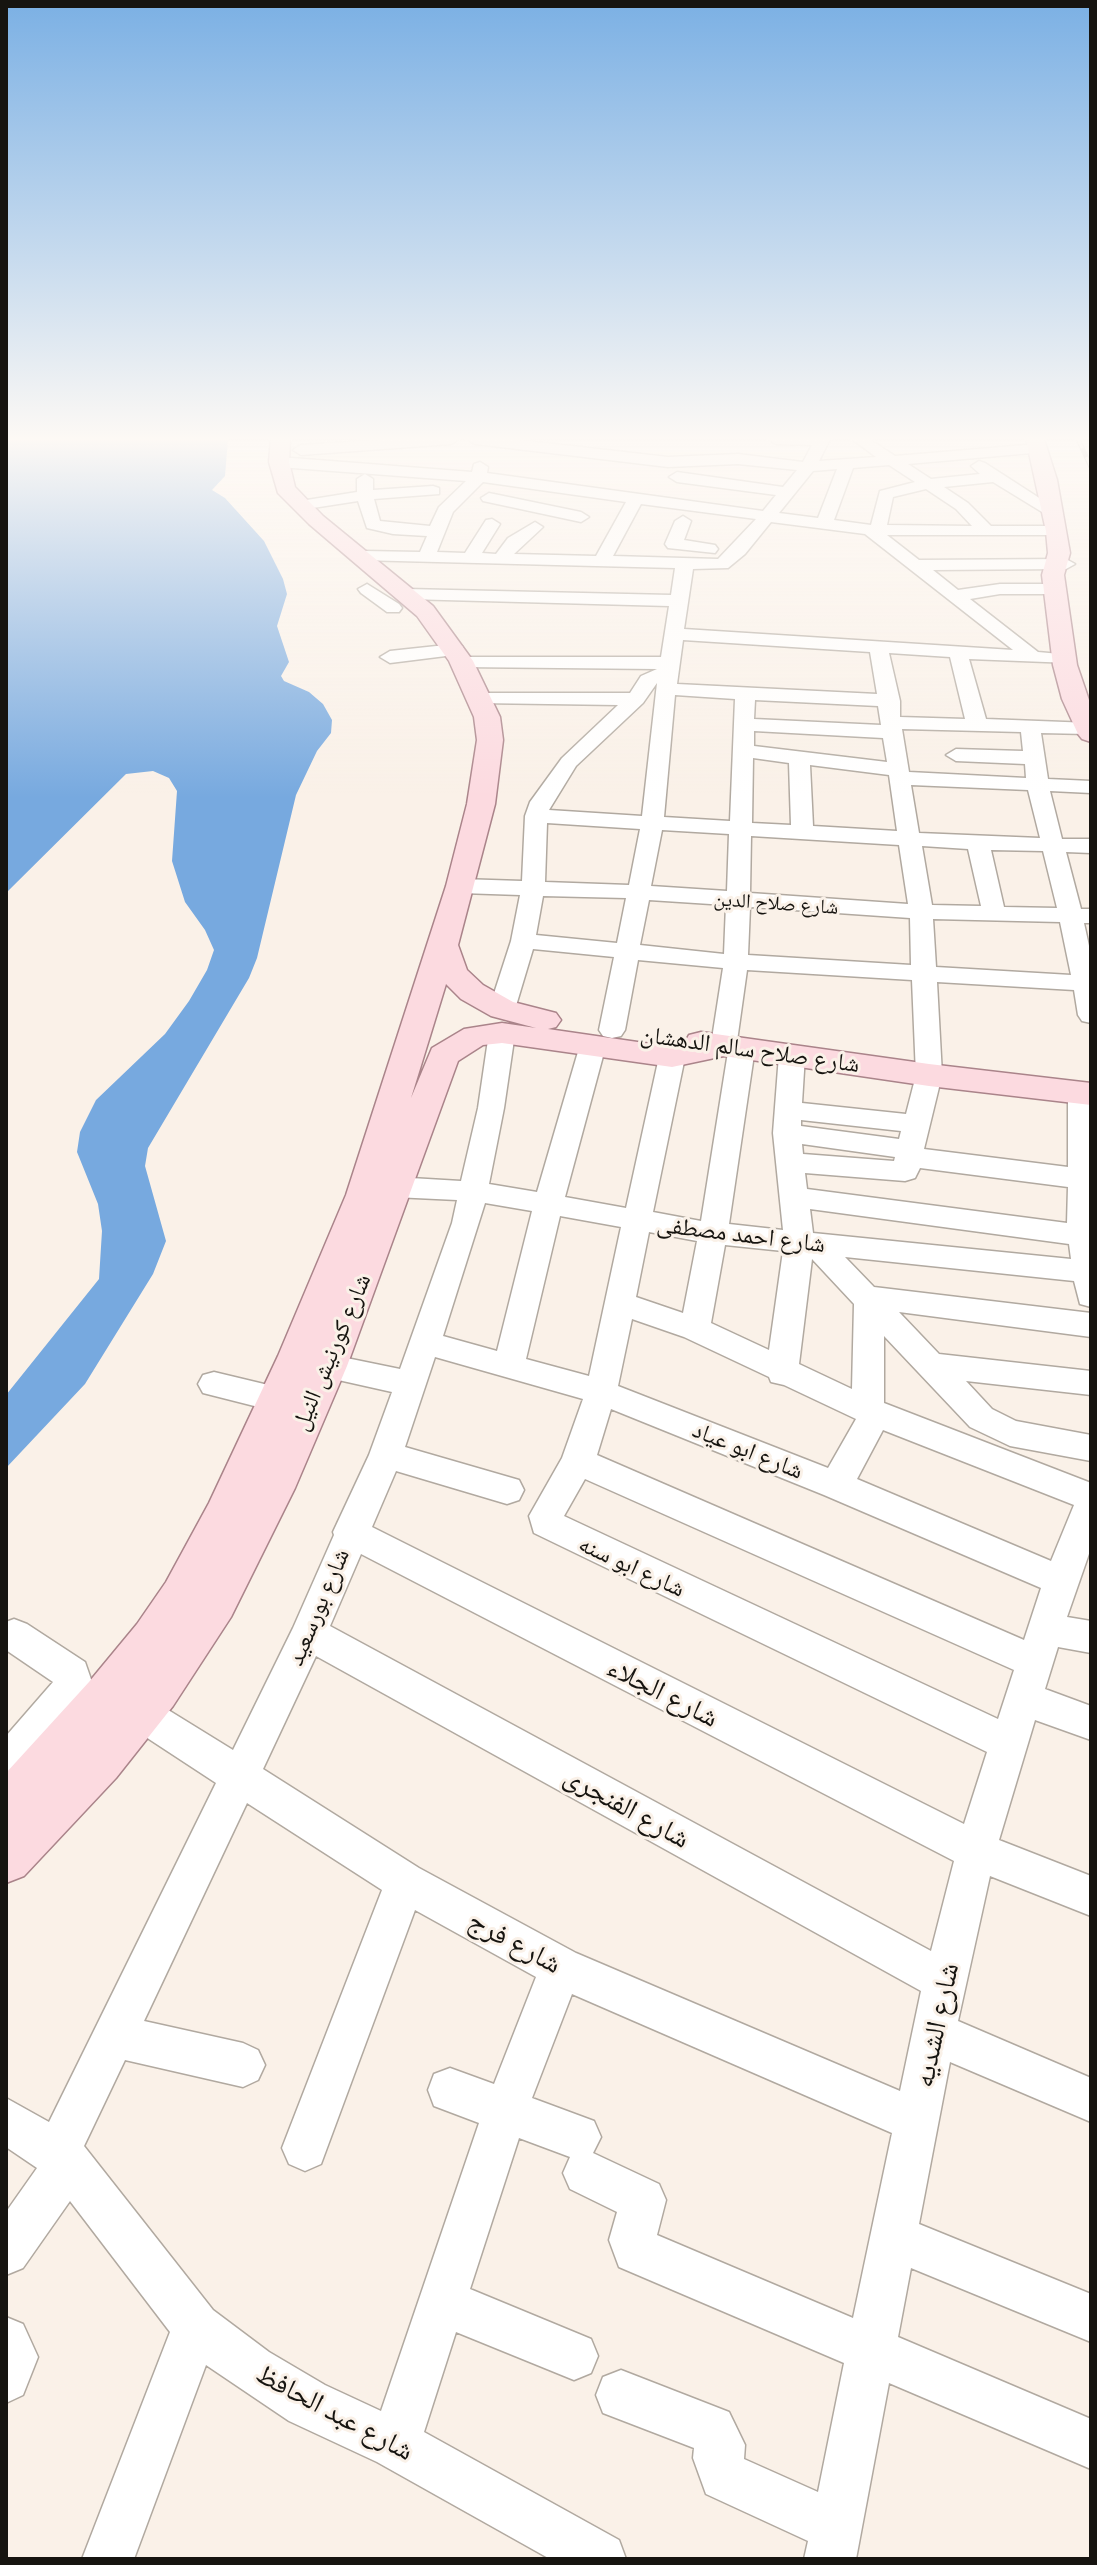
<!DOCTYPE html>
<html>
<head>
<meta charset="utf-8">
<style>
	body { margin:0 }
	#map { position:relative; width:1097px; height:2565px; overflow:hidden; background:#faf1e8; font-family:Ubuntu,sans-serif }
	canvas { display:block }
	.frame { position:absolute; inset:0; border:8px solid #161410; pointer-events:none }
</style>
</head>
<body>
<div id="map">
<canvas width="1097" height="2565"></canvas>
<div class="frame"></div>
</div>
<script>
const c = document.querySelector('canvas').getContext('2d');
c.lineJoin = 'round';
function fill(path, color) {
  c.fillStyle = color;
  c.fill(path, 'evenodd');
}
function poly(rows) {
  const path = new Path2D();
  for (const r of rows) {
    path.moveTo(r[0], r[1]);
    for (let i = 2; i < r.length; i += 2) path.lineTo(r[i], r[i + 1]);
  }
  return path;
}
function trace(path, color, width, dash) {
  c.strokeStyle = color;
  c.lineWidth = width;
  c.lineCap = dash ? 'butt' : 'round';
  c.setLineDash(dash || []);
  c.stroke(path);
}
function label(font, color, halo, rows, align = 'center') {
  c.font = font + ' Ubuntu,"Noto Naskh Arabic",sans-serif';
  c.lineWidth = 6;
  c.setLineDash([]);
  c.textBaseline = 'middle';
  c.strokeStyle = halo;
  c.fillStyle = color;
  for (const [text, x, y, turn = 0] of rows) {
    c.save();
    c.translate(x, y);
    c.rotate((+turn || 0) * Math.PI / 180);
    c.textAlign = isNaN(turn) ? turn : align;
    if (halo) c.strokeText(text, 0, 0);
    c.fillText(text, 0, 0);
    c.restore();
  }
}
const water = poly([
	[7,439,228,439,225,476,212,490,225,498,264,541,283,579,287,594,277,626,289,662,281,676,284,681,309,692,323,704,332,720,331,733,317,751,296,795,257,958,249,978,148,1148,145,1166,166,1241,153,1274,85,1384,6,1468,6,1395,99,1279,102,1231,98,1204,77,1152,80,1132,96,1100,165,1034,189,1001,207,970,214,950,205,930,185,902,172,861,177,791,169,778,153,771,126,774,6,893]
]);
const minor = poly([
	[394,439,459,439,451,444,301,455,293,450,301,445,394,439],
	[467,439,510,439,668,457,738,454,803,462,812,445,776,444,768,439,830,439,819,461,876,457,852,439,869,439,895,456,1038,444,1043,446,1043,452,908,464,931,479,980,474,971,466,979,461,985,463,1061,512,1059,515,1047,515,993,482,944,487,968,503,991,526,1057,526,1065,531,1063,535,887,535,919,560,1066,559,1075,564,1066,569,933,570,958,590,1000,584,1055,584,1064,589,1055,594,1000,594,970,599,1038,652,1071,655,1074,659,1071,663,969,659,986,719,1091,723,1091,733,1087,734,1041,733,1048,779,1091,781,1091,793,1050,791,1062,839,1091,839,1091,853,1066,852,1081,909,1091,909,1091,923,1084,923,1091,955,1091,1023,1082,1021,1078,1015,1074,990,937,982,942,1075,924,1149,1068,1167,1068,1092,1072,1086,1081,1083,1090,1086,1091,1307,1080,1304,1074,1281,845,1257,874,1287,1091,1313,1091,1337,899,1312,939,1354,1091,1371,1091,1395,966,1381,992,1409,1016,1421,1091,1435,1091,1461,1010,1446,970,1427,884,1336,884,1403,1091,1483,1091,1548,1067,1617,1091,1621,1091,1653,1058,1647,1045,1689,1091,1706,1091,1740,1035,1720,999,1840,1091,1876,1091,1916,990,1876,958,2021,1091,2078,1091,2122,950,2062,919,2224,1091,2294,1091,2342,911,2268,898,2337,1091,2419,1091,2469,889,2383,856,2559,804,2559,808,2541,706,2494,693,2458,694,2448,603,2413,596,2395,603,2377,621,2370,729,2412,745,2445,744,2459,818,2492,844,2363,619,2267,609,2240,617,2212,570,2189,563,2173,570,2157,519,2138,470,2289,591,2339,598,2356,591,2373,574,2380,456,2332,424,2432,619,2540,626,2559,550,2559,377,2462,289,2421,206,2365,134,2559,82,2559,170,2332,70,2201,23,2268,6,2275,6,2212,37,2168,6,2147,6,2098,49,2122,216,1783,126,1724,120,1712,126,1700,139,1695,152,1700,233,1750,293,1628,334,1535,333,1532,369,1455,392,1392,316,1375,311,1366,316,1357,327,1354,400,1369,452,1223,457,1200,394,1197,384,1194,380,1187,384,1180,394,1177,461,1181,478,1108,489,1033,493,1027,502,1025,511,1027,515,1033,504,1108,489,1184,537,1192,580,1045,584,1039,593,1037,602,1039,606,1045,565,1197,626,1208,659,1057,663,1051,672,1049,681,1051,685,1057,653,1212,701,1221,728,1052,715,1051,711,1045,723,968,638,960,625,1030,621,1036,612,1038,603,1036,599,1030,614,957,533,949,515,1009,511,1014,502,1017,493,1014,489,1009,511,941,520,895,461,893,453,891,449,886,453,881,461,879,522,881,525,816,530,802,562,758,618,705,478,703,468,697,471,693,630,693,641,676,657,669,461,667,454,665,451,661,454,657,661,657,669,606,407,599,398,594,407,589,671,595,675,568,358,560,355,556,358,552,364,551,420,552,427,536,393,534,367,528,358,501,300,510,292,505,294,502,357,492,357,479,365,474,373,479,373,490,433,486,439,488,439,494,374,499,380,521,430,526,439,507,466,481,279,467,271,462,279,457,472,472,474,464,480,462,488,467,487,473,763,511,776,495,677,482,669,477,677,472,783,487,797,470,738,464,668,467,475,444,467,439],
	[889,465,915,482,880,491,871,525,834,520,853,468,889,465],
	[837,469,818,518,779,513,813,471,837,469],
	[483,482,626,502,596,556,514,554,543,527,535,522,508,538,496,554,482,553,500,524,492,519,486,520,465,553,437,552,453,512,483,482],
	[926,489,956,509,972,526,887,525,893,497,926,489],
	[641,504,756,519,718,559,613,556,641,504],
	[771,522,865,534,1013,650,684,629,693,569,728,568,745,554,771,522],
	[683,640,870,652,877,694,677,684,683,640],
	[889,653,950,657,965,719,900,717,900,701,889,653],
	[657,683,642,816,549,810,576,766,643,703,657,683],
	[675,695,735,699,730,821,664,817,675,695],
	[755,700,878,706,881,725,754,719,755,700],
	[902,729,1021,732,1023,751,956,749,946,755,956,761,1025,764,1026,778,909,772,902,729],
	[754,731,883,738,887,762,754,746,754,731],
	[753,758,789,763,791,825,752,823,753,758],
	[810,765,889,775,897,831,813,826,810,765],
	[911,785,1028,790,1040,838,919,833,911,785],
	[547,823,640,829,629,885,545,882,547,823],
	[662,830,729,834,727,891,651,886,662,830],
	[751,836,899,845,908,904,750,893,751,836],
	[922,846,968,849,981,906,932,905,922,846],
	[991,850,1043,851,1057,908,1004,907,991,850],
	[543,896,626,898,617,943,536,935,543,896],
	[649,900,726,905,724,954,640,945,649,900],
	[750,907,910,918,911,965,748,955,750,907],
	[933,919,1060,922,1071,975,936,967,933,919],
	[747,970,912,980,916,1075,906,1114,802,1103,805,1055,801,1049,792,1047,783,1049,779,1055,773,1133,783,1230,729,1224,755,1048,751,1042,737,1041,747,970],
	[801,1120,901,1131,899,1139,801,1126,801,1120],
	[802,1144,895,1157,894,1161,803,1154,802,1144],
	[920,1168,1068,1187,1067,1223,807,1189,805,1173,905,1181,915,1178,920,1168],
	[485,1203,532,1211,497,1351,443,1336,485,1203],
	[810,1209,1069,1244,1071,1259,813,1233,810,1209],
	[560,1216,621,1227,589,1376,526,1359,560,1216],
	[649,1232,697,1241,683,1313,636,1297,649,1232],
	[725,1245,783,1251,769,1350,711,1323,725,1245],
	[812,1259,854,1304,852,1389,799,1364,812,1259],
	[632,1319,684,1337,769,1377,771,1382,784,1385,856,1419,828,1468,618,1386,632,1319],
	[435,1357,583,1399,562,1458,529,1516,534,1533,987,1752,964,1824,372,1527,396,1471,507,1504,519,1500,524,1490,519,1480,405,1447,435,1357],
	[611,1409,824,1495,1041,1588,1024,1640,597,1455,611,1409],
	[883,1430,1074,1505,1051,1561,857,1479,883,1430],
	[585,1479,1014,1670,998,1719,564,1516,585,1479],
	[361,1554,954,1861,931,1951,330,1626,361,1554],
	[316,1656,921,1991,900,2091,576,1953,419,1868,263,1769,316,1656],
	[247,1803,382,1890,282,2148,289,2164,305,2171,321,2164,415,1910,536,1977,494,2084,450,2068,434,2074,428,2090,434,2106,479,2123,381,2411,325,2385,269,2352,213,2310,84,2146,125,2060,243,2087,258,2080,265,2065,258,2050,243,2043,144,2021,247,1803],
	[572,1994,892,2133,853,2318,657,2235,666,2200,659,2184,593,2153,601,2137,594,2121,532,2098,572,1994],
	[489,493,581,512,589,517,581,522,483,501,481,498,489,493],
	[683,516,691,521,684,540,715,545,718,549,715,553,668,548,665,544,675,521,683,516],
	[367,584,399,604,402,608,399,612,387,612,361,593,358,589,367,584],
	[455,644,462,646,464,650,462,654,390,663,380,657,390,651,455,644],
	[214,1372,289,1390,294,1399,289,1408,278,1412,203,1393,198,1384,203,1375,214,1372],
	[14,1619,27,1624,85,1662,93,1685,87,1697,20,1777,6,1782,6,1736,53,1682,6,1650,6,1622,14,1619],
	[6,2317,23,2324,38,2357,23,2395,6,2403,6,2317]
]);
const major = poly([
	[271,439,290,439,289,462,295,487,323,516,433,606,473,661,500,717,503,740,495,804,458,945,467,970,483,985,513,1002,556,1013,561,1020,556,1027,548,1029,672,1047,687,1045,685,1042,689,1035,701,1032,929,1064,1091,1083,1091,1105,929,1086,724,1056,672,1067,502,1043,483,1045,458,1061,347,1366,295,1488,231,1617,173,1706,116,1778,24,1876,6,1883,6,1773,89,1682,137,1624,166,1582,209,1503,278,1356,346,1195,446,886,467,804,477,740,474,717,449,661,417,616,309,524,278,493,269,462,271,439],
	[446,984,461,999,491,1016,536,1028,502,1023,464,1029,432,1048,411,1098,446,984],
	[1026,439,1044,439,1057,480,1070,553,1064,575,1077,665,1091,706,1091,742,1082,739,1078,734,1062,699,1053,665,1042,575,1048,553,1046,531,1026,439]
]);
const rail = poly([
	[1078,439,1091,467]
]);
const farStreetnames = [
	["شارع صلاح الدين",776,903,4]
];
const streetNames = [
	["شارع صلاح سالم الدهشان",750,1049,8],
	["شارع احمد مصطفى",741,1234,7],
	["شارع كورنيش النيل",331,1352,-67],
	["شارع ابو عياد",748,1450,22],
	["شارع ابو سنه",632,1566,25],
	["شارع بورسعيد",318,1607,-67]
];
const nearStreetnames = [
	["شارع الجلاء",663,1692,27],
	["شارع الفنجرى",627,1807,29],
	["شارع فرج",515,1942,28],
	["شارع الشديه",936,2025,-78],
	["شارع عبد الحافظ",335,2412,28]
];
fill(water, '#77a9df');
trace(minor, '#b1a9a0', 3);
trace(major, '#aa848a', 3);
fill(minor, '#fff');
fill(major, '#fcdae0');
trace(rail, '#938d87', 5);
trace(rail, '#faf1e8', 3, [10]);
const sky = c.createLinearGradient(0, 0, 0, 798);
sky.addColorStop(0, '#7bb0e4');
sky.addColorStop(0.55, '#fdf9f5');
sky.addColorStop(1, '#fdf9f500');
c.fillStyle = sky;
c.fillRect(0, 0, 1097, 798);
label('20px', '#161410', '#faf1e8', farStreetnames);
label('24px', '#161410', '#faf1e8', streetNames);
label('28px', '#161410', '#faf1e8', nearStreetnames);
</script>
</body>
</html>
